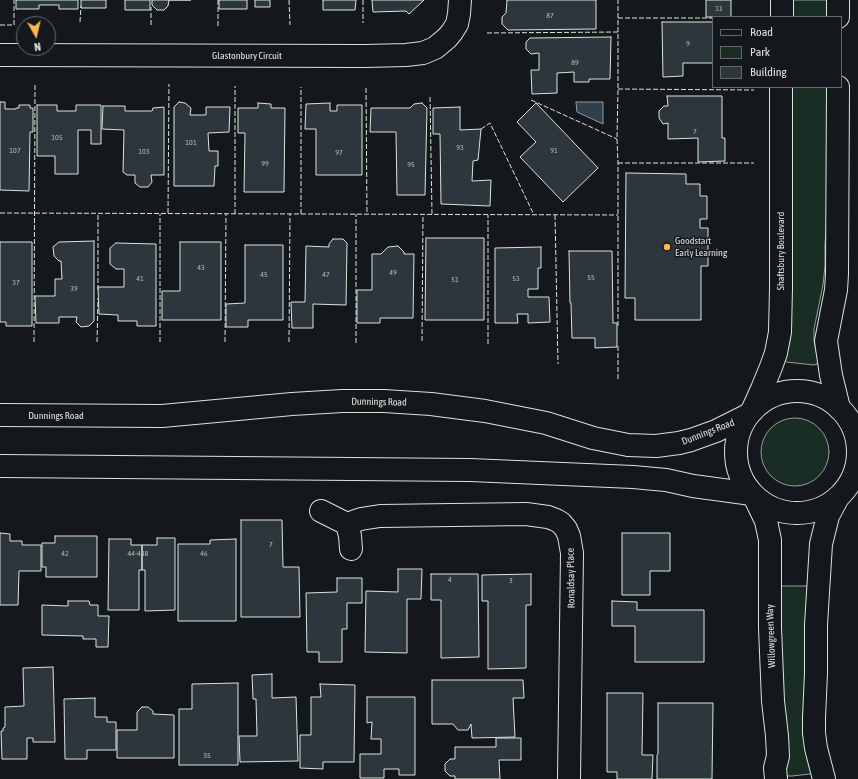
<!DOCTYPE html>
<html>
<head>
<meta charset="utf-8">
<style>
	body { margin:0 }
	#map { position:relative; width:858px; height:779px; overflow:hidden; background:#14181c; font-family:"Asap Condensed",sans-serif }
	canvas { display:block }
	.legend { position:absolute; left:712px; top:16px; width:130px; height:72px; box-sizing:border-box; background:#14181c; border:1px solid #626a69; margin:0; padding:5px 7px; list-style:none; font-size:12px; color:#d8e6dc }
	.legend li { display:flex; align-items:center; gap:8px; height:20px }
	.legend b { width:20px; border:1px solid #626a69 }
	.north { position:absolute; left:16px; top:16px; width:40px; height:40px; box-sizing:border-box; background:#14181c; border:1px solid #626a69; border-radius:50%; rotate:172deg; font-size:11px; font-weight:700; line-height:16px; text-align:center; color:#d8e6dc }
	.north::after { content:''; display:block; margin:auto; width:14px; height:18px; background:#ffb74d; clip-path:polygon(50% 0,100% 100%,50% 72%,0 100%) }
</style>
</head>
<body>
<div id="map">
<canvas width="858" height="779"></canvas>
<ul class="legend">
<li><b style="height:5px;background:#14181c"></b>Road</li>
<li><b style="height:11px;background:#1a2d24"></b>Park</li>
<li><b style="height:11px;background:#2c363c"></b>Building</li>
</ul>
<div class="north">N</div>
</div>
<script>
const c = document.querySelector('canvas').getContext('2d');
c.lineJoin = 'round';
function fill(path, color) {
  c.fillStyle = color;
  c.fill(path, 'evenodd');
}
function poly(rows) {
  const path = new Path2D();
  for (const r of rows) {
    if (r.length === 3) {
      path.moveTo(r[0] + r[2], r[1]);
      path.arc(r[0], r[1], r[2], 0, 2 * Math.PI);
      continue;
    }
    path.moveTo(r[0], r[1]);
    for (let i = 2; i < r.length; i += 2) path.lineTo(r[i], r[i + 1]);
  }
  return path;
}
function trace(path, color, width, dash) {
  c.strokeStyle = color;
  c.lineWidth = width;
  c.lineCap = dash ? 'butt' : 'round';
  c.setLineDash(dash || []);
  c.stroke(path);
}
function label(font, color, halo, rows, align = 'center') {
  c.font = font + ' "Asap Condensed",sans-serif';
  c.lineWidth = 3;
  c.setLineDash([]);
  c.textBaseline = 'middle';
  c.strokeStyle = halo;
  c.fillStyle = color;
  for (const [text, x, y, turn = 0] of rows) {
    c.save();
    c.translate(x, y);
    c.rotate((+turn || 0) * Math.PI / 180);
    c.textAlign = isNaN(turn) ? turn : align;
    if (halo) c.strokeText(text, 0, 0);
    c.fillText(text, 0, 0);
    c.restore();
  }
}
const green = poly([
	[793,0,829,0,828,17,793,17,793,0],
	[792,87,828,87,828,208,825,244,825,266,823,285,814,329,814,341,818,361,817,364,814,365,786,362,783,360,788,345,791,327,792,87],
	[795,452,34],
	[779,586,810,586,806,688,803,718,806,744,811,773,810,774,792,776,787,776,786,773,788,751,786,717,782,689,779,586]
]);
const water = poly([
	[576,102,603,102,603,124,577,112,576,102]
]);
const building = poly([
	[16,0,78,0,78,9,59,9,59,5,39,5,39,9,16,9,16,0],
	[81,0,106,0,106,8,81,8,81,0],
	[125,0,150,0,150,10,125,10,125,0],
	[152,0,191,0,169,0,168,6,164,10,157,10,152,5,152,0],
	[219,0,247,0,247,9,219,9,219,0],
	[255,0,270,0,270,7,255,7,255,0],
	[323,0,356,0,355,10,323,10,323,0],
	[372,0,424,0,409,14,406,11,373,12,372,0],
	[507,0,596,0,596,29,508,30,502,24,502,17,506,13,507,0],
	[706,0,731,0,731,17,706,17,706,0],
	[662,22,713,22,713,63,683,63,683,76,663,77,662,22],
	[611,37,610,79,589,79,589,82,574,82,574,72,557,73,557,93,532,94,531,70,539,70,539,53,531,54,526,49,526,42,530,38,611,37],
	[667,96,722,96,722,138,725,138,725,161,698,162,698,138,668,139,668,123,663,124,659,118,659,111,664,106,668,106,667,96],
	[0,102,5,102,5,109,16,109,16,108,19,108,19,105,30,105,30,108,33,108,33,132,30,132,29,191,0,190,0,102],
	[179,102,185,103,191,108,190,115,206,115,206,107,230,107,229,132,208,133,209,151,218,151,218,166,215,166,214,186,174,186,174,107,179,102],
	[258,103,271,104,271,108,285,108,284,192,244,192,245,133,238,133,238,108,258,108,258,103],
	[330,103,330,111,337,111,337,105,362,105,362,175,316,175,316,129,305,129,306,104,330,103],
	[422,103,427,108,425,195,397,195,396,132,370,132,371,108,410,108,414,104,422,103],
	[536,103,598,168,563,202,520,157,536,142,517,122,536,103],
	[37,105,57,105,57,111,76,111,76,105,101,105,101,144,91,144,91,130,78,130,78,174,55,174,55,156,37,156,37,105],
	[103,106,125,106,125,111,152,111,153,108,164,107,164,175,151,175,152,182,148,187,140,187,135,183,135,175,127,175,123,172,124,130,102,129,103,106],
	[460,107,460,130,481,129,478,160,473,161,472,181,491,180,490,206,441,204,440,134,433,134,433,108,460,107],
	[626,173,686,174,686,184,700,184,700,196,707,196,707,219,700,219,700,228,708,228,708,266,701,266,701,320,635,320,635,298,625,298,626,173],
	[426,238,484,238,484,320,425,320,426,238],
	[333,239,343,239,347,243,346,305,313,304,313,328,292,328,291,302,305,302,306,246,329,247,329,244,333,239],
	[94,241,94,321,89,326,81,327,76,322,77,317,59,317,59,323,36,323,35,296,55,296,55,279,62,279,61,261,59,261,54,256,53,247,59,242,94,241],
	[0,242,32,242,32,326,6,326,6,322,0,322,0,242],
	[180,242,221,242,221,320,162,320,162,291,180,291,180,242],
	[116,243,156,244,156,326,137,326,137,321,118,321,118,315,99,314,98,287,124,287,124,269,116,269,110,264,110,248,116,243],
	[245,245,283,245,283,320,248,320,248,327,226,327,226,304,245,303,245,245],
	[398,246,404,252,404,254,414,254,413,318,380,318,380,323,357,323,357,290,372,290,372,254,381,254,388,247,398,246],
	[541,247,541,268,538,268,538,289,528,289,528,297,549,297,550,322,528,323,528,314,517,314,518,323,495,323,495,248,541,247],
	[569,251,612,251,613,323,617,323,617,347,595,348,595,338,572,338,571,303,570,303,569,251],
	[241,520,282,520,283,567,299,567,300,617,241,617,241,520],
	[0,533,10,534,10,541,22,541,22,545,41,545,41,571,19,571,18,605,0,605,0,533],
	[622,533,670,533,670,571,650,571,650,595,622,595,622,533],
	[55,536,97,536,97,577,46,577,46,567,42,567,42,543,55,543,55,536],
	[157,538,175,538,175,610,145,611,145,570,142,570,142,545,157,545,157,538],
	[109,539,131,539,131,545,142,545,142,570,139,570,139,610,108,610,109,539],
	[236,539,236,621,178,621,178,544,210,544,210,540,236,539],
	[398,569,422,569,421,599,407,599,407,653,365,652,366,591,398,592,398,569],
	[431,574,478,574,479,657,441,658,441,600,431,600,431,574],
	[531,574,531,605,526,605,526,668,488,669,488,601,482,601,482,575,531,574],
	[337,578,362,578,362,603,347,603,347,629,342,629,342,662,319,662,319,652,307,652,306,593,337,592,337,578],
	[68,601,89,601,90,605,98,605,98,616,109,616,108,647,96,647,96,639,83,639,83,636,42,635,42,605,68,606,68,601],
	[612,601,637,602,637,610,704,610,704,662,635,662,635,626,612,626,612,601],
	[53,667,55,742,33,742,33,738,27,738,27,759,2,759,1,731,3,731,3,728,5,727,5,707,24,706,23,668,53,667],
	[272,674,272,698,296,697,298,761,240,762,239,736,257,736,256,699,253,699,252,675,272,674],
	[432,680,523,680,524,698,513,698,515,737,472,738,471,724,468,730,458,730,453,724,432,724,432,680],
	[238,683,238,765,179,765,179,709,192,709,192,684,238,683],
	[320,684,355,685,354,762,323,762,323,769,300,768,300,735,311,735,311,697,321,697,320,684],
	[607,693,643,693,642,755,653,755,652,779,617,779,617,772,607,772,607,693],
	[367,697,415,697,415,775,399,775,399,769,384,769,384,778,360,778,360,754,381,754,381,739,371,739,372,722,367,723,367,697],
	[95,698,95,717,107,717,107,722,116,722,116,750,87,750,87,759,65,759,64,699,95,698],
	[658,703,713,703,712,779,657,779,657,755,658,754,658,703],
	[142,707,148,707,153,711,153,714,174,715,174,758,117,758,117,730,137,730,137,712,142,707],
	[496,738,521,738,521,760,499,760,500,779,455,779,455,776,450,776,445,771,445,764,450,759,455,759,455,747,496,747,496,738]
]);
const minor = poly([
	[0,55,365,56,406,55,423,53,435,48,447,38,452,32,457,24,459,14,460,0],
	[754,496,766,521,770,540,770,628,773,701,777,736,778,756,775,768,776,779],
	[321,511,347,524,350,536,351,549],
	[347,524,361,519,380,516,526,514,548,517,556,520,561,523,566,529,569,536,572,553,569,779],
	[824,779,816,748,814,733,814,718,816,673,816,625,821,544,828,516,837,499]
]);
const tertiary = poly([
	[838,0,838,17],
	[782,17,782,0],
	[838,87,837,274,836,290,826,341,831,375,839,408],
	[752,411,762,389,771,367,776,353,780,332,781,288,781,87]
]);
const secondary = poly([
	[797,452,61],
	[0,415,162,416,292,404,342,401,384,401,431,404,485,411,546,423,593,438,628,445,656,446,679,443,691,440,716,431,748,415],
	[0,466,470,470,633,477,666,480,693,486,752,494]
]);
const fence = poly([
	[218,0,218,27],
	[289,0,290,25],
	[363,0,363,23],
	[618,18,713,18],
	[80,22,81,6],
	[0,25,14,25,14,0],
	[151,25,151,7],
	[487,33,619,32],
	[366,88,367,214],
	[618,89,754,90],
	[430,97,432,214],
	[531,100,617,139],
	[481,129,490,123,534,215],
	[618,163,754,163],
	[0,213,618,215],
	[168,213,169,84],
	[235,214,235,86],
	[301,214,301,87],
	[555,215,558,364],
	[98,290,98,214],
	[618,326,618,163,617,139,618,89,618,0],
	[422,341,423,214],
	[34,342,35,84],
	[97,342,98,298],
	[160,342,160,214],
	[225,342,226,214],
	[289,342,290,214],
	[356,343,356,214],
	[488,344,488,215],
	[618,379,618,344]
]);
const markers = [
	[667,247,4,"#ffb74d"]
];
const numberNames = [
	["11",719,8],
	["87",550,15],
	["9",688,43],
	["89",575,62],
	["7",695,131],
	["105",57,137],
	["101",191,142],
	["93",460,147],
	["107",15,150],
	["91",554,150],
	["103",144,151],
	["97",339,152],
	["99",265,163],
	["95",411,164],
	["43",201,267],
	["49",393,272],
	["45",264,274],
	["47",326,274],
	["55",591,277],
	["41",140,278],
	["53",516,278],
	["51",455,279],
	["37",16,282],
	["39",74,288],
	["7",271,544],
	["42",65,553],
	["44-44B",138,553],
	["46",204,553],
	["4",450,579],
	["3",511,580],
	["35",207,755]
];
const streetNames = [
	["Glastonbury Circuit",247,56],
	["Shaftsbury Boulevard",781,251,-90],
	["Dunnings Road",379,402,1],
	["Dunnings Road",56,416],
	["Dunnings Road",708,432,-21],
	["Ronaldsay Place",571,578,-91],
	["Willowgreen Way",771,636,-92]
];
const poiNames = [
	["Goodstart",675,241],
	["Early Learning",675,253]
];
fill(green, '#1a2d24');
trace(green, '#939e99', 1);
fill(water, '#2f3f4d');
trace(water, '#939e99', 1);
fill(building, '#2c363c');
trace(building, '#d8e6dc', 1);
trace(minor, '#d8e6dc', 24);
trace(tertiary, '#d8e6dc', 24);
trace(secondary, '#d8e6dc', 24);
trace(minor, '#14181c', 22);
trace(tertiary, '#14181c', 22);
trace(secondary, '#14181c', 22);
trace(fence, '#d8e6dc', 1, [5, 2]);
for (const [x, y, r, color] of markers) {
  const dot = new Path2D();
  dot.arc(x, y, r, 0, 2 * Math.PI);
  c.fillStyle = color;
  c.fill(dot);
  trace(dot, '#14181c', 1.5);
}
label('8px', '#adbab4', null, numberNames);
label('10px', '#d8e6dc', '#14181c', streetNames);
label('10px', '#d8e6dc', '#14181c', poiNames, 'left');
</script>
</body>
</html>
